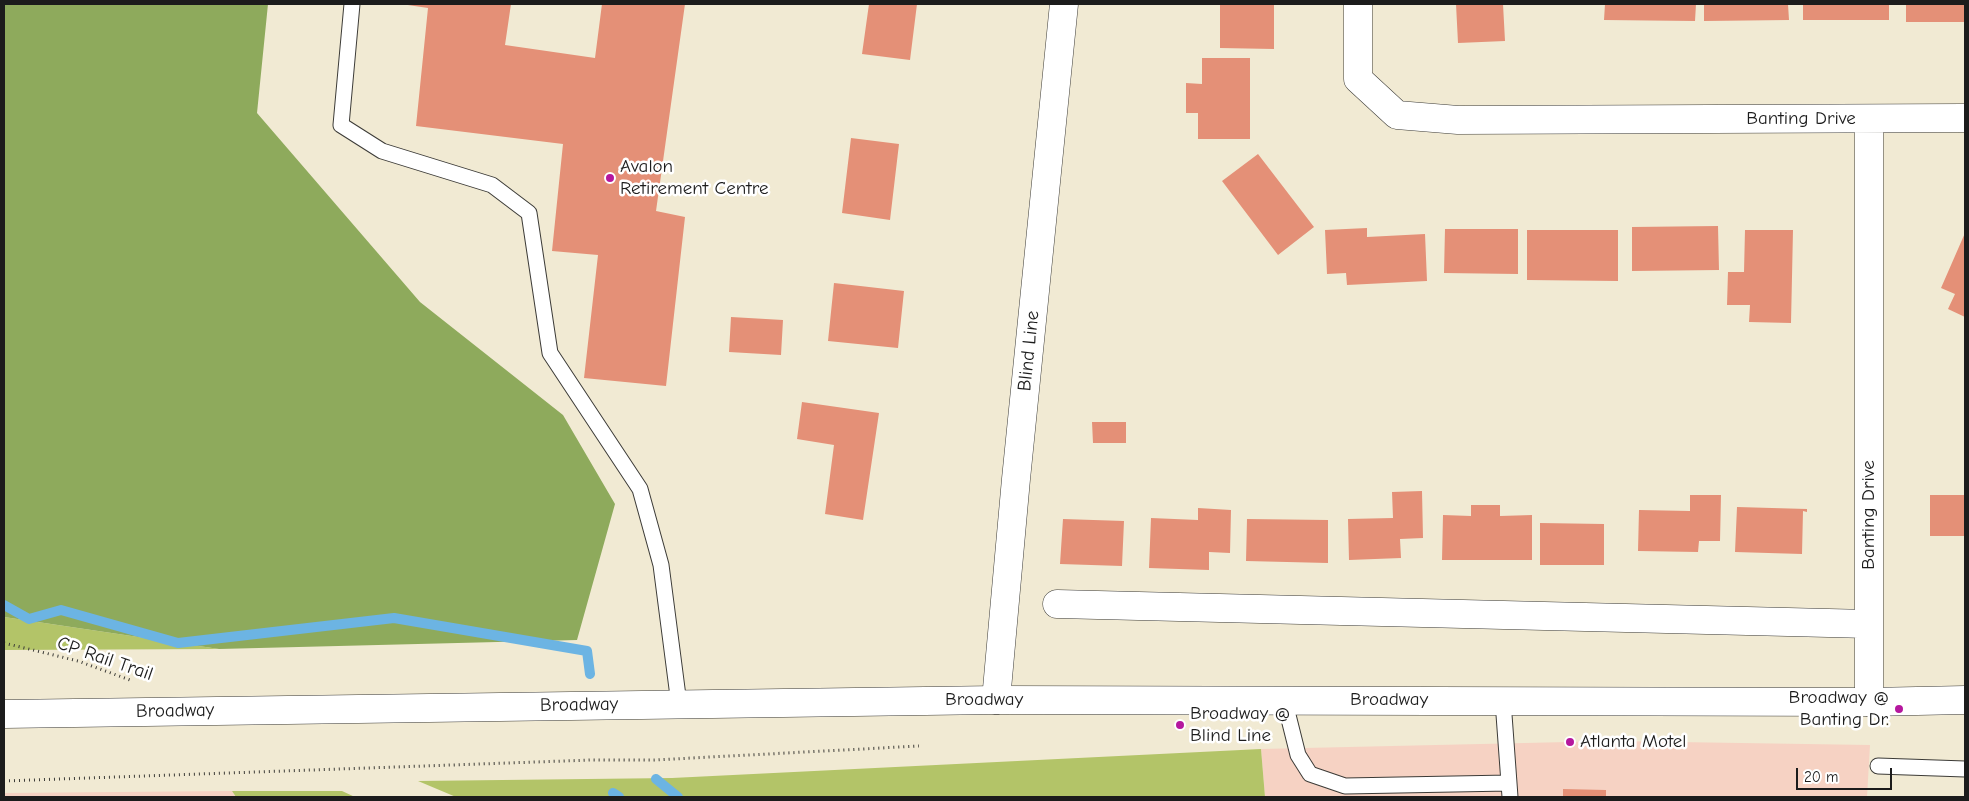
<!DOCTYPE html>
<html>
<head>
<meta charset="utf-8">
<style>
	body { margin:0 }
	#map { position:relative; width:1969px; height:801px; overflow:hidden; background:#f1ead3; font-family:"Comic Neue",sans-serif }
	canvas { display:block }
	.frame { position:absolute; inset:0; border:5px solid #1c1c1c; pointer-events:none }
	.scale { position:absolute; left:1796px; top:768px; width:96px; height:22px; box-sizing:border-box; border:2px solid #1c1c1c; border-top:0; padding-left:6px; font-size:15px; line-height:18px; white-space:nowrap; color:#1c1c1c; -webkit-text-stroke:4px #fff; paint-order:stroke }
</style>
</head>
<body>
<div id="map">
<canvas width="1969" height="801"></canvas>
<div class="frame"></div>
<div class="scale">20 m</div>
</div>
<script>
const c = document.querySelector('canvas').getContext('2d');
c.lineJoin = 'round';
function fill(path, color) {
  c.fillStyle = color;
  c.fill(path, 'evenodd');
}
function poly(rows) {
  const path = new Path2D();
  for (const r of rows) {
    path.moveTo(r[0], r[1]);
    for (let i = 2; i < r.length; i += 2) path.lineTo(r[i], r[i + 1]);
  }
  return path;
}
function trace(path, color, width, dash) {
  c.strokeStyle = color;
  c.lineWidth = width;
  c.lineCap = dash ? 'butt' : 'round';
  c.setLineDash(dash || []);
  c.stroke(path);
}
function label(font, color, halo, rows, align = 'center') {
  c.font = font + ' "Comic Neue",sans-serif';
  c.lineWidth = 5;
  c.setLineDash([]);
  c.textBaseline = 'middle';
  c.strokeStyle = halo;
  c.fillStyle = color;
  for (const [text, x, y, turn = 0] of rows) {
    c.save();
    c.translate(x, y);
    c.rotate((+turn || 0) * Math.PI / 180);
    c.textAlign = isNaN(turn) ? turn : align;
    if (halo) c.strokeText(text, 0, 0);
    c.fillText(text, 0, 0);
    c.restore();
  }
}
const built = poly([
	[1612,741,1870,745,1867,797,1265,797,1261,749],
	[232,791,236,797,4,797,4,793]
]);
const green = poly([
	[4,617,219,649,4,650],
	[1261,749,1265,797,456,797,418,781,672,778],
	[232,791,342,791,355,797,236,797]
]);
const forest = poly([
	[4,4,268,4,257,113,420,302,563,415,615,504,577,640,219,649,4,617]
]);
const stream = poly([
	[4,605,29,619,61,610,178,643,394,618,587,651,590,674],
	[656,779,678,797],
	[613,793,619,797]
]);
const building = poly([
	[401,4,511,4,505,45,595,58,602,4,685,4,656,211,685,217,666,386,584,378,598,255,552,251,563,144,416,126,428,8],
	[869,4,917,4,910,60,862,54],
	[1220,4,1274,4,1274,49,1220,48],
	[1456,4,1503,4,1505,41,1458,43],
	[1605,4,1696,4,1695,21,1604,20],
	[1704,4,1788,4,1789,20,1704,21],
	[1803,4,1889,4,1889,20,1803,20],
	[1906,4,1965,4,1965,22,1906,22],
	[1202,58,1250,58,1250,139,1198,139,1198,113,1186,113,1186,83,1202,84],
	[851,138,899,144,890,220,842,213],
	[1258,154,1314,227,1278,255,1222,181],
	[1718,226,1719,270,1632,271,1632,227],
	[1367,228,1367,237,1425,234,1427,281,1347,285,1346,273,1327,274,1325,230],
	[1445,229,1518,229,1518,274,1444,273],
	[1527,230,1618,230,1618,281,1527,280],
	[1745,230,1793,230,1791,323,1749,322,1750,305,1727,305,1728,272,1744,272],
	[1965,233,1965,317,1948,309,1955,294,1941,288],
	[834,283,904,291,898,348,828,341],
	[731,317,783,320,781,355,729,352],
	[802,402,879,413,863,520,825,514,834,445,797,439],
	[1092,422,1126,422,1126,443,1093,443],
	[1422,491,1423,538,1400,539,1401,558,1349,560,1348,519,1393,518,1392,492],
	[1690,495,1721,495,1720,541,1699,541,1698,552,1638,551,1639,510,1690,511],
	[1930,495,1965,495,1965,536,1930,536],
	[1471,505,1500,505,1500,516,1532,515,1532,560,1442,560,1443,515,1471,516],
	[1737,507,1807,509,1807,512,1803,511,1802,554,1735,552],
	[1198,508,1231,510,1230,553,1209,552,1209,570,1149,568,1151,518,1198,520],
	[1063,519,1124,521,1122,566,1060,564],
	[1247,519,1328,520,1328,563,1246,561],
	[1540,523,1604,524,1604,565,1540,565],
	[1563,789,1606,790,1606,797,1563,797]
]);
const path = poly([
	[4,643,78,661,130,680],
	[4,781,592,760,654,760,919,746]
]);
const service = poly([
	[352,4,341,125,382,151,492,185,529,213,550,353,640,489,661,565,679,704],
	[1284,699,1298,755,1310,774,1345,786,1509,783,1510,797],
	[1503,701,1509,783],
	[1878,766,1965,769]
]);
const minor = poly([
	[1358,4,1358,79,1397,115,1458,120,1965,118],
	[1057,604,1869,624],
	[1869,702,1869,119]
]);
const tertiary = poly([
	[996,700,1016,479,1064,4]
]);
const primary = poly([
	[4,714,996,700,1869,702,1965,700]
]);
const markers = [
	[610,178,5,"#b5179e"],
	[1899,709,5,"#b5179e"],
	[1180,725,5,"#b5179e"],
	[1570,742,5,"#b5179e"]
];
const streetNames = [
	["Banting Drive",1801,119],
	["Blind Line",1029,351,-84],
	["Banting Drive",1869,515,-90],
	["CP Rail Trail",105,659,19],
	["Broadway",984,700],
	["Broadway",1389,700],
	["Broadway",579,705,-1],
	["Broadway",175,711,-1]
];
const poiNames = [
	["Avalon",620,167],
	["Retirement Centre",620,189],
	["Broadway @",1889,698,"right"],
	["Banting Dr.",1889,720,"right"],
	["Broadway @",1190,714],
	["Blind Line",1190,736],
	["Atlanta Motel",1580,742]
];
fill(built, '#f6d2c3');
fill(green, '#b3c468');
fill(forest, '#8eaa5c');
trace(stream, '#6cb4e3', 10);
fill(building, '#e49077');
trace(service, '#3c3b37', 17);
trace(minor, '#3c3b37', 29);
trace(tertiary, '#3c3b37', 29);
trace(primary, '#3c3b37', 29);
trace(path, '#3c3b37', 3, [1, 4]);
trace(service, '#fff', 15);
trace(minor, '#fff', 28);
trace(tertiary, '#fff', 28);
trace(primary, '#fff', 28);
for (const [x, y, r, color] of markers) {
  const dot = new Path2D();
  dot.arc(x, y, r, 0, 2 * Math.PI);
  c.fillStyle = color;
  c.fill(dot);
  trace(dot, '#fff', 2);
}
label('19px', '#1c1c1c', '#fff', streetNames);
label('19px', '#1c1c1c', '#fff', poiNames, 'left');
</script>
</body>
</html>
